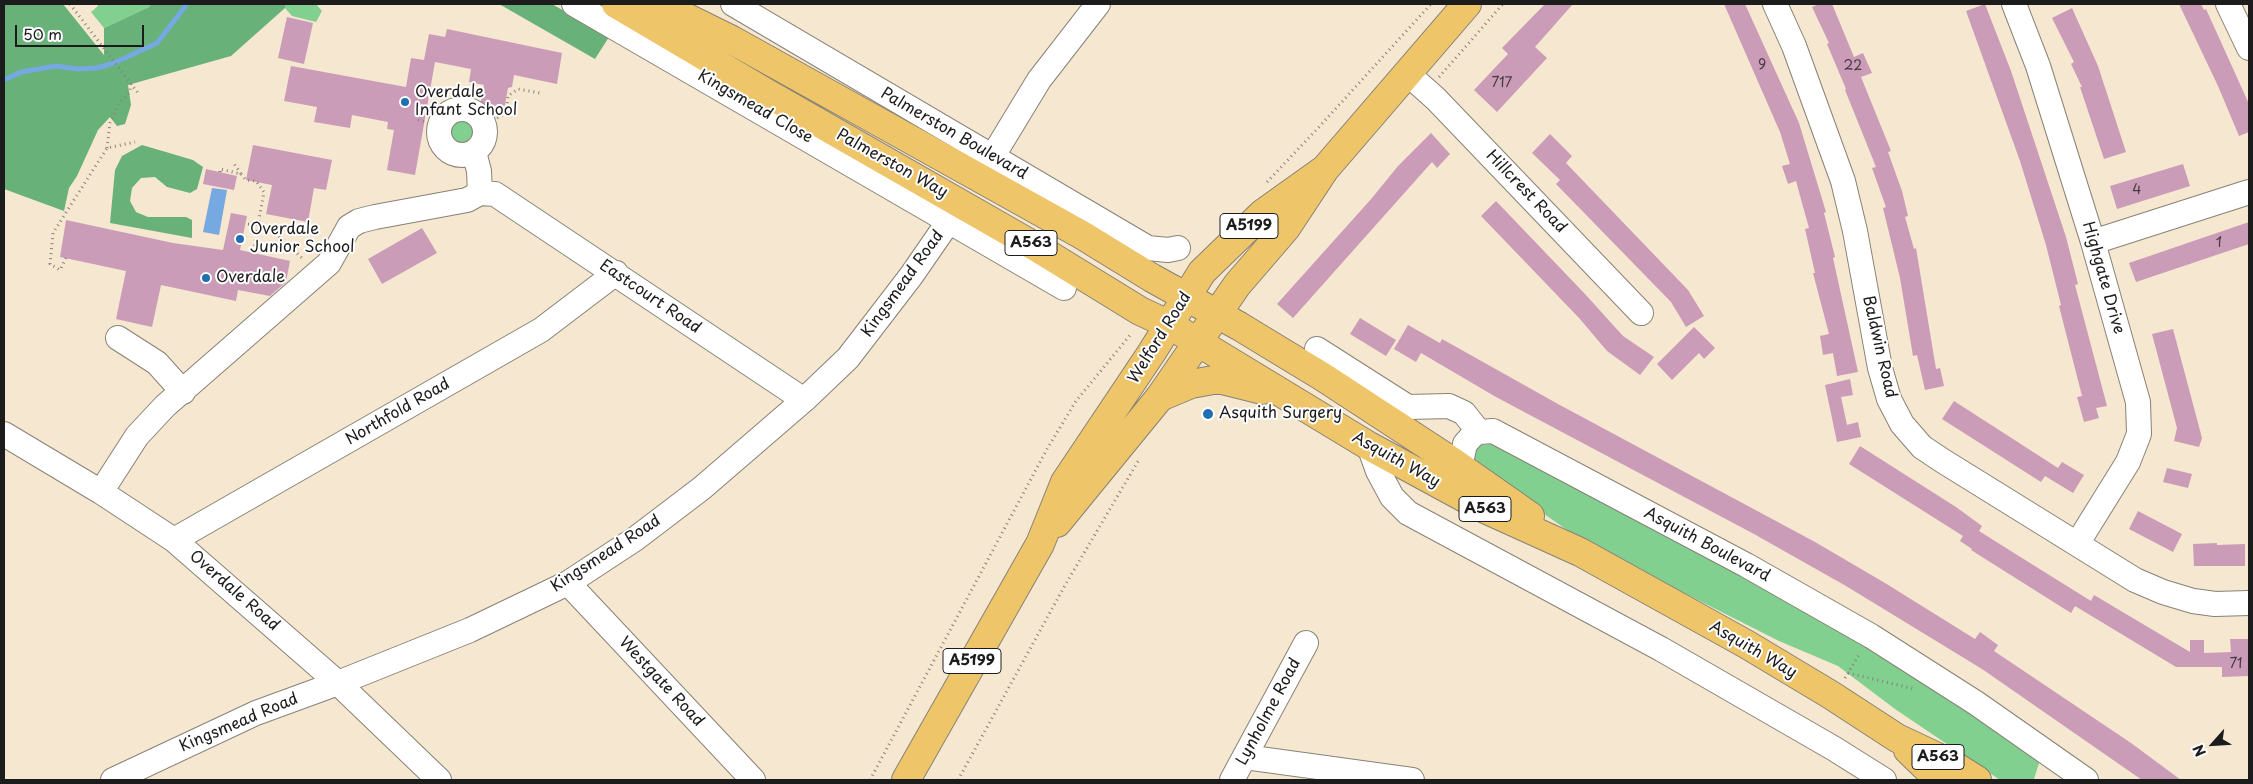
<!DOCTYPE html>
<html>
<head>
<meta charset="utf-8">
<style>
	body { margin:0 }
	#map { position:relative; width:2253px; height:784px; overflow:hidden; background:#f5e7d0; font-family:"Playpen Sans",sans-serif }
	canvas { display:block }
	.frame { position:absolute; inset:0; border:5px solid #1c1c1c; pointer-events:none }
	.north { position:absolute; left:2188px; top:719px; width:50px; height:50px; -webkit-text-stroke:4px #fff; paint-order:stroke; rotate:244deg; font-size:14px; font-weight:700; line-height:20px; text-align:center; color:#1c1c1c }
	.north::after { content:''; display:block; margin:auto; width:18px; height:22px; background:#1c1c1c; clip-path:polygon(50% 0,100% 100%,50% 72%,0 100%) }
	.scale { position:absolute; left:15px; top:25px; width:129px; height:22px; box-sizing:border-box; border:2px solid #1c1c1c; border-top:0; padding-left:6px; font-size:15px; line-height:18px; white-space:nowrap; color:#1c1c1c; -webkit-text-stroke:4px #fff; paint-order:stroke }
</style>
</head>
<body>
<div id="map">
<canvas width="2253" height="784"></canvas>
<div class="frame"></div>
<div class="north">N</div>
<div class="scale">50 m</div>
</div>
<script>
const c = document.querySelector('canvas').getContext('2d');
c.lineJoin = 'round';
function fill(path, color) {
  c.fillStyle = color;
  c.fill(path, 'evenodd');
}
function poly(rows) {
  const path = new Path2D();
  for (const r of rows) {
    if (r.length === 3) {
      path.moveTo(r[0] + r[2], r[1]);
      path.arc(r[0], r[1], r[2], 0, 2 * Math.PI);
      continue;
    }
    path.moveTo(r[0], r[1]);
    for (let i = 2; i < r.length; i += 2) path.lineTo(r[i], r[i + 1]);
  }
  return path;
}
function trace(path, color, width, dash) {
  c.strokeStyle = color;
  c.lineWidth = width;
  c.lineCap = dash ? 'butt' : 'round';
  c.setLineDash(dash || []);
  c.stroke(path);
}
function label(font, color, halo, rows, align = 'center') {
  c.font = font + ' "Playpen Sans",sans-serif';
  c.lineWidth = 4;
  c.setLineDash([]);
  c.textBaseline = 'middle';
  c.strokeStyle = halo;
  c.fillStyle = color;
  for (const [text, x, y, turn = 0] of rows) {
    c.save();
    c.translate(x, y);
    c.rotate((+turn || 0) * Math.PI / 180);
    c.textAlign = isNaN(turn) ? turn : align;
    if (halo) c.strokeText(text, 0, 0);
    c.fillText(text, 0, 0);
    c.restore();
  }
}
const green = poly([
	[97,4,151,4,149,7,104,28,91,12,98,6],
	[286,4,316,4,322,11,316,22,292,16,285,8],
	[462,131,15],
	[1495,444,1813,613,1895,662,2040,760,2034,779,2000,780,1895,709,1838,666,1779,641,1587,544,1473,464,1469,453,1480,445]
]);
const forest = poly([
	[4,4,63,4,104,55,104,28,149,7,151,4,286,4,285,8,231,56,128,85,131,105,125,124,117,126,110,117,98,130,77,176,69,188,64,211,4,189],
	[499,4,552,4,609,37,595,59],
	[142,145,193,160,203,167,197,189,190,193,167,187,155,177,141,178,132,188,130,201,136,212,148,217,186,217,192,220,192,238,110,223,115,170,122,156]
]);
const water = poly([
	[212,188,227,190,219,235,203,232]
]);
const stream = poly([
	[4,80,21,72,56,66,77,69,97,68,114,63,157,43,187,4]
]);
const building = poly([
	[1545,4,1573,4,1535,47,1547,58,1497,112,1474,90,1508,54,1502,48],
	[1724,4,1745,4,1799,123,1826,212,1824,213,1835,257,1833,258,1858,372,1837,376,1833,353,1823,355,1820,336,1829,334,1813,273,1815,273,1805,229,1809,228,1802,203,1796,181,1788,184,1782,166,1790,164,1780,132],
	[1819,4,1832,4,1854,57,1863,53,1872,73,1861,77,1891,151,1888,152,1902,191,1908,216,1905,217,1914,249,1916,248,1936,369,1940,368,1944,386,1925,390,1917,355,1913,356,1900,278,1883,208,1886,207,1872,168,1876,167,1845,90,1846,89,1827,44,1829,43,1812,7],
	[1985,4,2011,71,2066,237,2078,284,2075,285,2107,406,2096,408,2099,418,2084,422,2077,397,2082,396,2059,306,2061,305,2046,245,2020,161,1966,11],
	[2179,4,2201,4,2204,10,2206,9,2249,104,2249,132,2239,136,2218,86],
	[2072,8,2098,66,2126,152,2104,159,2080,87,2082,87,2071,64,2074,62,2052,18],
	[287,17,313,23,304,64,278,58],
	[447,29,562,53,557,84,514,75,512,87,508,88,504,110,480,105,484,85,469,82,471,69,435,62,415,175,387,170,394,130,387,129,388,122,352,115,350,128,314,122,317,107,284,101,291,66,406,87,411,58,424,60,429,34,445,37],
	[1431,133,1450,154,1437,168,1432,162,1293,318,1277,304,1372,198,1398,166],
	[1550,134,1572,156,1566,163,1688,290,1704,316,1686,327,1671,302,1556,184,1560,180,1532,153],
	[253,145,332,160,326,190,314,188,308,222,266,214,272,185,246,180],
	[2183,164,2190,186,2117,209,2110,186],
	[206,169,237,176,234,190,203,184],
	[1496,201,1585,294,1623,336,1654,357,1640,375,1607,351,1580,319,1481,216],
	[231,213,247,216,240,250,290,261,286,282,270,296,238,290,236,301,161,285,152,327,116,319,126,271,60,257,66,220,173,243,223,250],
	[2249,222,2249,244,2136,282,2129,263],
	[422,228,437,253,382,284,368,259],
	[1360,318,1396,340,1386,356,1350,334],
	[1408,325,1440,343,1442,339,1558,404,1815,542,1885,583,1975,639,1980,632,1998,645,1994,651,2131,743,2181,780,2142,780,1982,669,1846,586,1754,534,1496,397,1421,353,1416,362,1394,349],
	[1694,327,1715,348,1704,359,1699,353,1672,380,1657,364],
	[2173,329,2202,438,2199,447,2174,441,2177,428,2152,334],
	[1850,379,1853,395,1841,397,1847,425,1858,422,1861,437,1837,442,1825,385],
	[1954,401,2058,468,2062,462,2084,475,2073,493,2045,476,2041,482,1942,419],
	[1860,446,1956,507,1982,526,1979,531,2014,553,2091,601,2094,595,2190,652,2190,640,2204,640,2204,653,2231,652,2230,639,2249,639,2249,676,2222,677,2222,667,2176,667,2075,606,2071,613,1971,550,1972,549,1960,541,1963,536,1849,464],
	[2167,468,2192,474,2188,488,2163,482],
	[2138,511,2182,534,2173,552,2129,529],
	[2217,543,2217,545,2245,544,2245,566,2194,566,2193,544]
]);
const path = poly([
	[70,4,138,93],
	[1439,77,1503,4],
	[418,120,439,126],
	[484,125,506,113,508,96,518,89,540,93],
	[107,148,110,123,119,103,130,92,131,84],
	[220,172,220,169,241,174,233,162],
	[241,174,246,180,256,181,264,192,253,253],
	[1267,182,1319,127,1431,4],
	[248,224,269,227,303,259],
	[66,258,60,270,50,264,53,233,107,148,135,142],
	[1848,673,1915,689],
	[1845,678,1860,653],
	[870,780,1047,449,1076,401,1131,334],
	[958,780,1064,587,1140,458]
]);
const minor = poly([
	[574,4,1064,288],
	[733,4,1148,248,1168,250,1178,248],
	[1775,4,1794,46,1843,181,1855,231,1880,368,1889,399,1902,424,1922,447,1943,461,2135,580,2163,592,2193,601,2215,604,2249,603],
	[2014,4,2038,66,2093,242,2138,402,2139,434,2128,462,2077,544],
	[2228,4,2249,48],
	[1408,74,1436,99,1641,313],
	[462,132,23],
	[474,152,479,171,480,193],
	[985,169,1039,80,1098,4],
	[2093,242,2249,192],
	[118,338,157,363,183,392],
	[1317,349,1408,407,1449,406,1464,413,1479,432,1493,431,1746,565,1871,636,1976,703,2086,780],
	[4,434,101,492,174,540,338,683,439,780],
	[1369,446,1378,471,1392,497,1408,513,1661,649,1833,748,1884,780],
	[1460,467,1465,444,1473,435,1479,432],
	[101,492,137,436,165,406,329,263,349,227,359,221,375,217,467,200,480,193,495,194,804,400],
	[174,540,541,330,616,273],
	[568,583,753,780],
	[1245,757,1412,780],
	[113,780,256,713,338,683,470,630,568,583,635,539,702,488,804,400,848,358,911,276,949,221],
	[1232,780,1306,643]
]);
const major = poly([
	[1057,523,1160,397,1237,285,1286,228,1325,169,1467,4],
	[906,780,1040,544,1065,482,1152,352,1202,272,1262,214,1325,169]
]);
const highway = poly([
	[616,4,765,92,1036,247,1140,311,1168,324,1369,446,1485,509,1580,552,1746,644,1831,695,1897,738,1950,763,1977,780],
	[659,4,732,40,1082,235,1152,278,1239,326,1323,377,1453,462,1530,516],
	[1160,397,1191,384,1213,380,1222,380,1262,390],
	[1908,750,1939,780]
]);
const markers = [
	[405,102,5,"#1f6fb2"],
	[240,239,5,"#1f6fb2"],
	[206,278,5,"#1f6fb2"],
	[1208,414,6,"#1f6fb2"]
];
const numberNames = [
	["9",1762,65],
	["22",1853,66],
	["717",1502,83],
	["4",2137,190],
	["1",2219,243],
	["71",2236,664]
];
const shields = [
	[1249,226,58],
	[1031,243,52],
	[1485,509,52],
	[972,661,58],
	[1938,757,52]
];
const shieldNames = [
	["A5199",1249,226],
	["A563",1031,243],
	["A563",1485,509],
	["A5199",972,661],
	["A563",1938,757]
];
const poiNames = [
	["Overdale",415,93],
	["Infant School",415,111],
	["Overdale",250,230],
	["Junior School",250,248],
	["Overdale",216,278],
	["Asquith Surgery",1219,414]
];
const streetNames = [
	["Kingsmead Close",755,107,30],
	["Palmerston Boulevard",954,134,30],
	["Palmerston Way",892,164,29],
	["Hillcrest Road",1526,192,46],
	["Highgate Drive",2103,278,74],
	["Kingsmead Road",903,284,-54],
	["Eastcourt Road",650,297,34],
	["Welford Road",1160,338,-58],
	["Baldwin Road",1879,347,77],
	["Northfold Road",398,412,-30],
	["Asquith Way",1396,460,29],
	["Asquith Boulevard",1707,545,28],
	["Kingsmead Road",606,554,-33],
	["Overdale Road",234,591,41],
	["Asquith Way",1753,650,30],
	["Westgate Road",661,682,47],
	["Lynholme Road",1269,712,-62],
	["Kingsmead Road",239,723,-23]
];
fill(green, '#81d090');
fill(forest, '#68b27a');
fill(water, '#76a8e1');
trace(stream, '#76a8e1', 5);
fill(building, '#cb9cb8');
trace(minor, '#888276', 26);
trace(major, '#888276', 30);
trace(highway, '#888276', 30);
trace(path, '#888276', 3, [1, 4]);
trace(minor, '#fff', 24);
trace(major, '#eec569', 28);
trace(highway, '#eec569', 28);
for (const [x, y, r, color] of markers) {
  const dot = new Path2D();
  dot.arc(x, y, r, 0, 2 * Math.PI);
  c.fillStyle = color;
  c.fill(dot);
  trace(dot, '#fff', 2);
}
label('14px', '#483c43', null, numberNames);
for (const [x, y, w] of shields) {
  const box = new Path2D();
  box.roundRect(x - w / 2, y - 12.5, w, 25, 4);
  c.fillStyle = '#fff';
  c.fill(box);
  trace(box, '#1c1c1c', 1);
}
label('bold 15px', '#1c1c1c', null, shieldNames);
label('16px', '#1c1c1c', '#fff', poiNames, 'left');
label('16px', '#1c1c1c', '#fff', streetNames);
</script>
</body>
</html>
